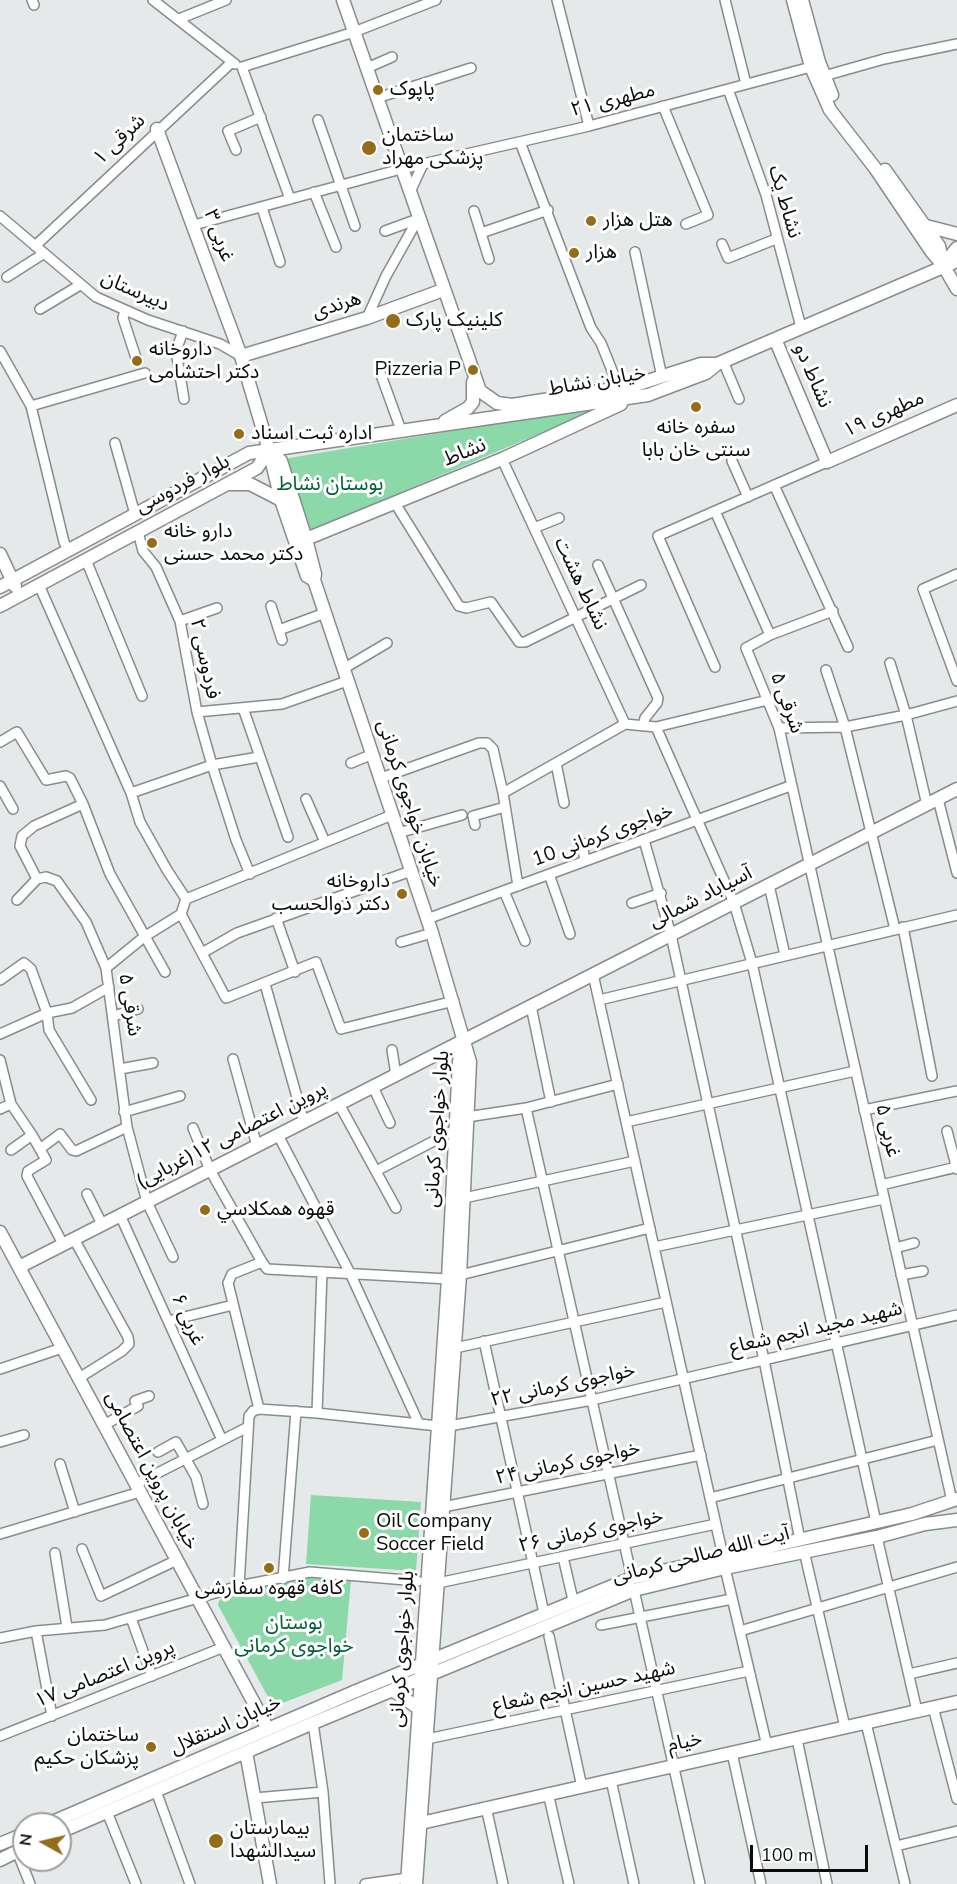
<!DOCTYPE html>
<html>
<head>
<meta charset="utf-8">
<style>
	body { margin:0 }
	#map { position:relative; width:957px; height:1884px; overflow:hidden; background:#e5e9ea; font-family:"Nunito Sans",sans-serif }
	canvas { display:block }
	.north { position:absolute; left:12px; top:1812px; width:60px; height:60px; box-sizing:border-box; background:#fff; border:2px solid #9d9e9e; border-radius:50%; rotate:278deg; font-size:16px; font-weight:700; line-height:24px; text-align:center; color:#0b0d0d }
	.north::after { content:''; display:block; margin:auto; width:21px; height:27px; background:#956c17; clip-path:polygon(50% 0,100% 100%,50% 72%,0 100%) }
	.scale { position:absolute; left:750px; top:1845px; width:118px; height:27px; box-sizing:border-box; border:3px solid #0b0d0d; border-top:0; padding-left:8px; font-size:18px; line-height:21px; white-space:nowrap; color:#0b0d0d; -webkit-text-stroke:4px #fff; paint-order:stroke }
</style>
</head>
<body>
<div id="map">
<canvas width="957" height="1884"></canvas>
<div class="north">N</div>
<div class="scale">100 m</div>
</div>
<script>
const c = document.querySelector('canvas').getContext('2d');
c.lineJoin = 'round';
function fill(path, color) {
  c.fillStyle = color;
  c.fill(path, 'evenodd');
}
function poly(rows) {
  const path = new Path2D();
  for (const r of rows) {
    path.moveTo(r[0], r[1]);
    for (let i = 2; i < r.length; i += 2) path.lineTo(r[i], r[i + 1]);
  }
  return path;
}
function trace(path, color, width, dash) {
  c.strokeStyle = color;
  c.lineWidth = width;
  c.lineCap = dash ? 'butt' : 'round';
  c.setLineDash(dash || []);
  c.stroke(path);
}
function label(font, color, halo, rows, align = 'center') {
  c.font = font + ' "Nunito Sans","Noto Sans Arabic",sans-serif';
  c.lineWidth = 6;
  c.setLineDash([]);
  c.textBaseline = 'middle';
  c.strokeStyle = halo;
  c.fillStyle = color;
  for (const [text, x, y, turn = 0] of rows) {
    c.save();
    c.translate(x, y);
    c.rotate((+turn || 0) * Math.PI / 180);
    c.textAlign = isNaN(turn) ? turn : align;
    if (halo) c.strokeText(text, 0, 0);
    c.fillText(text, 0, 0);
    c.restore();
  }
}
const green = poly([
	[607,405,307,532,283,459],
	[311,1495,421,1502,416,1571,306,1564],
	[312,1577,351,1580,342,1680,280,1704,267,1695,218,1605,219,1601,224,1596]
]);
const street = poly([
	[32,0,34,5],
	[153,0,235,64],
	[557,0,589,126],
	[725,0,746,84],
	[179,19,226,0],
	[242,67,354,32,436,0],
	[242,67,290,199],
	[367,68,392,57],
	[824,76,884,59,957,44],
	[728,89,766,195,801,327],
	[377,98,471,68],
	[663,106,708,215,686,224],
	[318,120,355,226],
	[520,142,591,328,601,343,619,388],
	[236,150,228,131,261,117],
	[314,192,336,247],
	[410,192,423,164],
	[262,208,280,262],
	[474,211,489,259],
	[0,216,96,297,148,320,220,344,241,356],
	[194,225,401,169,589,126,811,67],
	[385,231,418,219],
	[481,233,548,210],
	[722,244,728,258,776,239],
	[35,246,231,63],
	[635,252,662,377],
	[7,277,43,254],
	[40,309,80,285],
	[125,310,123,318,137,361],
	[367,318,386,276,418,219],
	[183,331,176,351,184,399],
	[0,351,31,406],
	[723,361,739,399],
	[381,375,401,430],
	[115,443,135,514],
	[502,459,625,724],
	[732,461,748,497],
	[774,485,848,647],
	[395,503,459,606,466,608,491,602,519,642,525,642,641,585],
	[715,511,770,635],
	[534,528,559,518],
	[68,550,64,542,31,406,145,373],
	[86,560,142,696],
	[598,565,658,698,657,703,645,718,643,726],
	[957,574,923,589,957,681],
	[39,585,131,793,140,822,167,870,186,899],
	[271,606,282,640],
	[833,611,770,635,746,648,779,728,952,1501],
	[180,621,217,608],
	[279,630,325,613],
	[890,663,906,715,927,805],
	[715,667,658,536,827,462],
	[343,669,387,643],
	[826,670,845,727,895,929],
	[243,708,288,837],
	[197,712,282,704,347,681],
	[656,727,734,903,752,963,876,1522],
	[779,728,845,727,906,715,957,701],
	[0,742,17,732,46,780,66,776,70,778,83,804,110,874,165,972],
	[351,763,373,754],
	[556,763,564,803],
	[381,778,479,743,487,743,493,749,503,793,518,886],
	[0,786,13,809],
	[131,793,212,765,197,712,180,621,156,567,143,551,138,532],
	[503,793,625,724,656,727,768,700],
	[306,799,325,842],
	[938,799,957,873],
	[83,804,34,826,22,836,20,846,37,879,46,877,57,881,86,922,106,968,127,1127,147,1202,173,1257],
	[475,825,473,816,505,807],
	[398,833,462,815],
	[644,840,671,935,764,1360,800,1540],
	[582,843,585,861],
	[250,874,236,840,212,765,259,757],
	[549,874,570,934],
	[769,885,785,955],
	[504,891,525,941],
	[17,900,37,879],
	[632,903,661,893],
	[181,914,226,998,316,962,341,1029,454,1001],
	[181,914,186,899,392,815],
	[276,918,295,972],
	[427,919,790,786],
	[903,927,932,1076],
	[401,942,432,933],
	[202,953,237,933,411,871],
	[106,968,144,937,181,914],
	[593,974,723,1556],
	[0,980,24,963,31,969,47,1013,49,1030,91,1100],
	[265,984,304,1122],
	[599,1000,957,915],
	[531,1006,551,1102],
	[113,1016,138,1009],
	[0,1034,47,1013,72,1008,109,987],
	[392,1050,396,1075],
	[233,1059,257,1146],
	[0,1060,11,1104],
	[120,1069,153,1063],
	[373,1087,390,1123],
	[339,1104,396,1208],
	[526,1108,632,1578],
	[0,1109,11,1104,32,1135,11,1150],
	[864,1110,957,1091],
	[124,1112,180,1096],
	[467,1117,526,1108,618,1084],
	[626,1122,855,1071],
	[193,1128,210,1170,262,1262,232,1274,228,1283,259,1409],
	[947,1131,957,1169],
	[32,1135,46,1160,28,1171,27,1176,63,1244],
	[278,1135,350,1273,419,1424],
	[41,1148,60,1134,72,1150,76,1151,127,1127],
	[376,1171,455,1130],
	[881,1185,957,1167],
	[87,1194,102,1224],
	[464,1198,635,1161],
	[120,1215,222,1440],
	[74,1239,128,1337,129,1344,122,1351,79,1378],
	[654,1247,884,1199],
	[895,1248,914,1243],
	[262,1262,267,1269,448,1279],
	[460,1275,650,1228],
	[901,1275,923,1271],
	[168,1321,233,1305],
	[484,1341,544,1613],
	[455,1348,666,1302],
	[0,1369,62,1348],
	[317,1413,322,1272],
	[104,1425,138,1406,135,1401,149,1396],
	[449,1426,592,1400,957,1315],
	[0,1442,24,1435],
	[158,1452,176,1442,196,1477,203,1504],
	[60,1464,75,1512],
	[136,1484,248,1427],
	[710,1498,938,1440],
	[443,1507,701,1455],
	[0,1534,140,1492],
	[877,1537,917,1711],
	[82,1549,101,1596,177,1560],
	[804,1551,845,1727],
	[55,1553,67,1627],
	[563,1557,573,1600],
	[725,1568,767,1746],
	[283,1579,296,1411],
	[438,1583,716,1524],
	[239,1586,249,1416,253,1411,259,1409,317,1413,438,1426],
	[634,1590,700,1884],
	[131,1618,152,1676],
	[601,1625,732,1599],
	[36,1631,52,1716],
	[740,1631,957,1567],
	[549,1636,582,1787],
	[0,1638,36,1631,105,1625,239,1586,310,1572,418,1581],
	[909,1674,957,1663],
	[933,1707,957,1799],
	[313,1723,323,1792,330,1884],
	[866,1723,905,1884],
	[0,1736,224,1647],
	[427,1739,749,1671],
	[797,1739,827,1884],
	[732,1753,761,1884],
	[611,1780,634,1884],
	[156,1791,190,1884],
	[548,1793,569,1884],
	[255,1798,323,1792],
	[486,1807,503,1884],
	[107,1812,136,1884],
	[896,1846,957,1831],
	[17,1851,30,1884],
	[365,1884,408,1878]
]);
const secondary = poly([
	[343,0,480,391,497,403,512,405,632,386,701,364,717,364],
	[793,0,811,67,830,110,875,168,931,251,943,265,957,289],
	[802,0,819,62,832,95],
	[157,129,241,356,269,450,281,500,307,576,314,580],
	[885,170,939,246,943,264],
	[926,226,957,234],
	[944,264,957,248],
	[775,339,827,462,957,405],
	[241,356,367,318,443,290],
	[445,421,468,408,473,402,473,382],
	[269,450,281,461,306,539,315,574,314,580,432,933,470,1062,460,1275,416,1884],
	[230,484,250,484,281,500],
	[306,539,502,459,621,404],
	[0,554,15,586],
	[0,587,249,453,648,395,706,373,717,364,957,261],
	[0,606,257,468,269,450],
	[0,1232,268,1729],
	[19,1267,957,789],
	[394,1691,418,1708],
	[246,1752,270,1884],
	[421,1823,957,1702],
	[48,1824,354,1692,632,1578,912,1514,957,1499],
	[60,1832,313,1723,634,1590,725,1568,877,1537,925,1524,957,1520],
	[0,1844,24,1834],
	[0,1860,24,1848],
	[407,1884,448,1279,459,1062,463,1042]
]);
const markers = [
	[378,90,6,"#956c17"],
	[369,148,8,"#956c17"],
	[591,221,6,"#956c17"],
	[574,253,6,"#956c17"],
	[393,321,8,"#956c17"],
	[137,361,6,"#956c17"],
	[473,370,6,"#956c17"],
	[696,407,6,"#956c17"],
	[239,434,6,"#956c17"],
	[152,543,6,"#956c17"],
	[402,894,6,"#956c17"],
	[205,1210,6,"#956c17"],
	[364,1533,6,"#956c17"],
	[269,1568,6,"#956c17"],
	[151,1747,6,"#956c17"],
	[216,1841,8,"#956c17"]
];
const poiNames = [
	["پاپوک",390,90],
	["ساختمان",382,136],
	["پزشکی مهراد",382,159],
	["هتل هزار",603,221],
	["هزار",586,253],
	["کلینیک پارک",406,321],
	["داروخانه",149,350],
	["دکتر احتشامی",149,373],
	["Pizzeria P",461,370,"right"],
	["سفره خانه",696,428,"center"],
	["سنتی خان بابا",696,451,"center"],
	["اداره ثبت اسناد",251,434],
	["دارو خانه",164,532],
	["دکتر محمد حسنی",164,555],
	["داروخانه",390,882,"right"],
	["دکتر ذوالحسب",390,905,"right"],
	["قهوه همكلاسي",217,1210],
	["Oil Company",376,1522],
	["Soccer Field",376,1545],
	["کافه قهوه سفارشی",269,1589,"center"],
	["ساختمان",139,1736,"right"],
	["پزشکان حکیم",139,1759,"right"],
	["بیمارستان",230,1829],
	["سیدالشهدا",230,1852]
];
const streetNames = [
	["مطهری ۲۱",613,101,-14],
	["شرقی ۱",120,140,-44],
	["نشاط یک",784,202,74],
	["۳ غربی",218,236,70],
	["دبیرستان",135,292,24],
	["هرندی",337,306,-17],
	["نشاط دو",812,376,67],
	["خیابان نشاط",597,382,-10],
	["مطهری ۱۹",884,415,-24],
	["نشاط",465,453,-22],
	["بلوار فردوسی",183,485,-28],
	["نشاط هشت",580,584,65],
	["فردوسی ۲",204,659,78],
	["شرقی ۵",786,703,70],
	["خیابان خواجوی کرمانی",409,804,72],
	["خواجوی کرمانی 10",603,836,-20],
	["آسیاباد شمالی",701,898,-27],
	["شرقی ۵",129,1005,81],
	["بلوار خواجوی کرمانی",438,1129,-86],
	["۵ غربی",887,1131,77],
	["پروین اعتصامی ۱۲(غربایی)",232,1136,-27],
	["غربی ۶",187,1320,66],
	["شهید مجید انجم شعاع",816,1329,-13],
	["خواجوی کرمانی ۲۲",563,1386,-12],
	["خواجوی کرمانی ۲۴",568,1464,-12],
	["خیابان پروین اعتصامی",151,1471,62],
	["خواجوی کرمانی ۲۶",591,1532,-12],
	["آیت الله صالحی کرمانی",701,1556,-14],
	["بلوار خواجوی کرمانی",403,1649,-86],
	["پروین اعتصامی ۱۷",105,1675,-22],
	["شهید حسین انجم شعاع",584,1688,-12],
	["خیابان استقلال",226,1726,-24],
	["خیام",685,1743,-12]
];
const parkNames = [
	["بوستان نشاط",330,485],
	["بوستان",294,1624],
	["خواجوی کرمانی",294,1647]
];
fill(green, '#8bd8a8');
trace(street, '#888c8d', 12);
trace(secondary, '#888c8d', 15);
trace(street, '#fff', 9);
trace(secondary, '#fff', 12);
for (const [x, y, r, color] of markers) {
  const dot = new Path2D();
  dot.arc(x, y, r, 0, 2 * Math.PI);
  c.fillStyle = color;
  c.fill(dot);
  trace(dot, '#fff', 2);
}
label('20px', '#0b0d0d', '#fff', poiNames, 'left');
label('20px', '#0b0d0d', '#fff', streetNames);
label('20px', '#006137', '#fff', parkNames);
</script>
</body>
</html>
